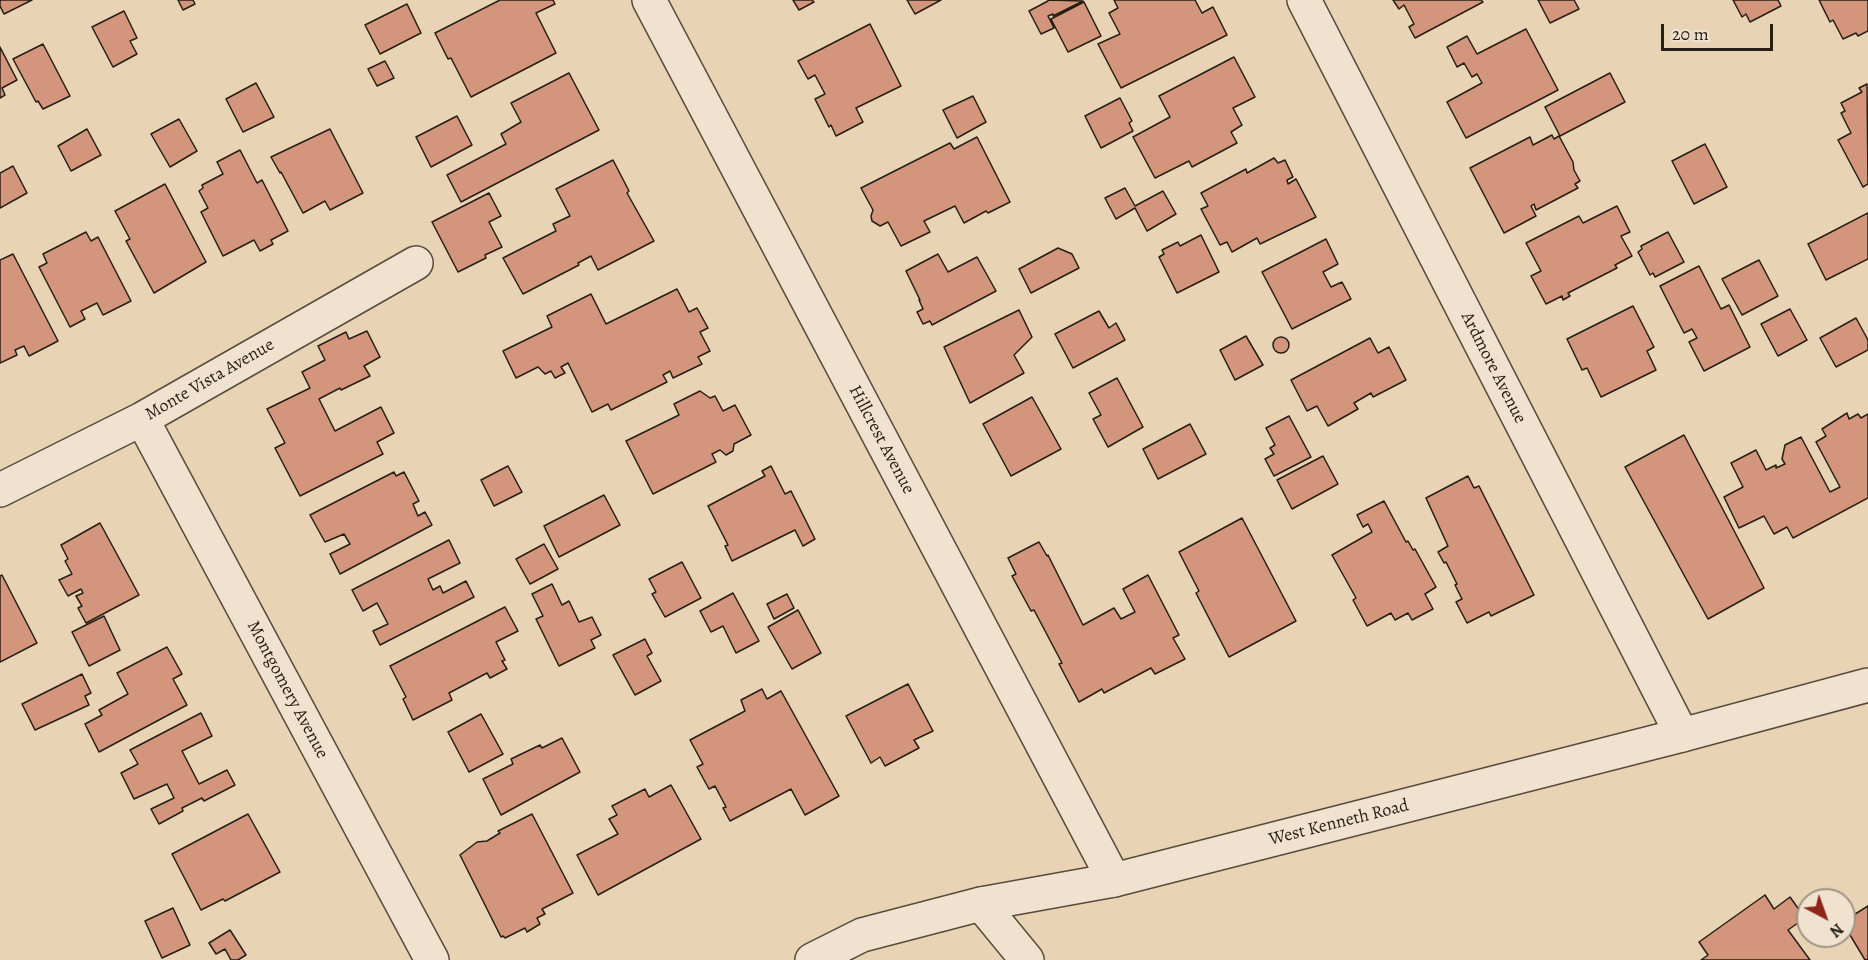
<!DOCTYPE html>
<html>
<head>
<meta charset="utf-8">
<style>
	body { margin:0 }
	#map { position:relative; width:1868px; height:960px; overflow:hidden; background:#e8d3b5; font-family:Alegreya,serif }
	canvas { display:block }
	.north { position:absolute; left:1796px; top:888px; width:60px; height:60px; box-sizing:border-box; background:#f0e2cf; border:2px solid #a09484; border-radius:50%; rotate:139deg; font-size:16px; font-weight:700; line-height:24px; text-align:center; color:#271e14 }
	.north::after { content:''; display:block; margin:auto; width:21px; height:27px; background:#8f2418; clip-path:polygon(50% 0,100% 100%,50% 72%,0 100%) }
	.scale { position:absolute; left:1661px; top:24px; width:112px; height:27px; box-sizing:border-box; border:3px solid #271e14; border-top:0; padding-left:8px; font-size:18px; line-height:21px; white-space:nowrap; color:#271e14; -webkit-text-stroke:4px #f0e2cf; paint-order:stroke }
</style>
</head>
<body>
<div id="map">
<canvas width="1868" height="960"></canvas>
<div class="north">N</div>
<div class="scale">20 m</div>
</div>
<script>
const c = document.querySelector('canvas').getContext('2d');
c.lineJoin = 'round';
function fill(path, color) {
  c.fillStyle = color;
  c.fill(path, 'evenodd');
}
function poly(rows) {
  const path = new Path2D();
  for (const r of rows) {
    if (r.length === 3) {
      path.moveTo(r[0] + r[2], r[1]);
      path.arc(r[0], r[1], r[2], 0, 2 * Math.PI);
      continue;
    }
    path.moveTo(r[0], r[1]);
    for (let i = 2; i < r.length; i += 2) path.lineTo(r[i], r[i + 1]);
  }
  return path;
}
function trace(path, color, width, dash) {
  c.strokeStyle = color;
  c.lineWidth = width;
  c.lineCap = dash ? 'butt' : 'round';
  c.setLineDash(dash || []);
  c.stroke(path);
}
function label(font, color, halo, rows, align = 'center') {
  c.font = font + ' Alegreya,serif';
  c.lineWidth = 4.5;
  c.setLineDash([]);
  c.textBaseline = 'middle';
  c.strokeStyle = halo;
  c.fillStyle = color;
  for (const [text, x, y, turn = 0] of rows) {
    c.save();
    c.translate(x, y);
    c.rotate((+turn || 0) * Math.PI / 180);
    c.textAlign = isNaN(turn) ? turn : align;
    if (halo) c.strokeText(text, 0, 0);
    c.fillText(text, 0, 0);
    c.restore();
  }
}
const building = poly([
	[0,0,32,0,4,14,0,6,0,0],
	[178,0,193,0,195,4,183,10,178,0],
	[500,0,553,0,555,4,536,13,556,53,471,97,451,58,448,59,435,33,500,0],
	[793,0,812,0,814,2,799,10,793,0],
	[907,0,941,0,915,14,907,0],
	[1114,0,1195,0,1202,13,1213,7,1227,35,1121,88,1098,44,1120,34,1109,13,1118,8,1114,0],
	[1393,0,1481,0,1483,2,1415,38,1409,27,1414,24,1404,5,1399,9,1393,0],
	[1538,0,1574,0,1579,9,1550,23,1538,0],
	[1733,0,1778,0,1781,6,1750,22,1746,14,1742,17,1733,0],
	[1819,0,1868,0,1868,31,1858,36,1856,33,1843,39,1833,20,1830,22,1819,0],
	[1048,1,1048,0,1083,1,1053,16,1053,14,1048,16,1054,28,1041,34,1029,11,1048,1],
	[1084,2,1101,36,1068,52,1051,19,1084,2],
	[407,4,421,33,380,54,365,25,407,4],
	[124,11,137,38,130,41,137,54,113,67,92,27,124,11],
	[870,24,901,86,856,108,863,122,836,136,831,125,829,127,815,99,825,94,815,75,808,79,798,61,870,24],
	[1526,29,1558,90,1466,138,1447,102,1482,83,1477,74,1472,77,1464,63,1457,67,1447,47,1467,36,1477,54,1526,29],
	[43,44,70,96,43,109,38,101,36,102,13,59,43,44],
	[0,47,17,80,2,88,5,95,0,98,0,47],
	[1234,57,1255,97,1233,108,1242,125,1231,132,1237,143,1192,167,1189,161,1155,178,1133,137,1170,117,1159,96,1234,57],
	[385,61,394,78,377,86,368,69,385,61],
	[569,73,599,130,461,202,447,175,506,144,501,134,521,122,511,103,569,73],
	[1610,73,1625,102,1560,136,1545,107,1610,73],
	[256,83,274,117,243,132,226,99,256,83],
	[1867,84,1868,184,1863,187,1838,140,1851,133,1841,113,1845,111,1841,103,1862,92,1859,88,1867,84],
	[973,96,986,122,957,138,943,110,973,96],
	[1120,98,1132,121,1129,123,1133,131,1101,148,1085,116,1120,98],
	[457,116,472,145,431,167,416,137,457,116],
	[179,119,197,151,170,167,151,134,179,119],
	[87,129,101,155,71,171,58,146,87,129],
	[330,129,363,193,330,210,325,201,303,213,281,172,280,173,271,157,330,129],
	[1552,135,1554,139,1559,136,1573,162,1574,170,1580,181,1575,184,1578,188,1536,210,1534,204,1531,206,1536,216,1504,233,1470,168,1530,137,1533,145,1552,135],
	[977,137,1010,202,988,213,986,211,964,223,955,206,924,221,930,232,901,246,888,222,880,226,872,221,871,216,873,210,861,188,950,143,954,149,977,137],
	[1705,144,1727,187,1694,204,1672,161,1705,144],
	[240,150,257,183,262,180,288,231,271,240,273,244,260,251,254,240,223,256,201,212,208,208,199,191,203,188,202,185,223,174,217,162,240,150],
	[1274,158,1278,163,1285,160,1293,177,1287,180,1288,184,1296,179,1316,217,1260,244,1257,238,1232,252,1227,242,1220,245,1201,209,1208,206,1201,193,1246,169,1247,173,1274,158],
	[613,160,629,191,627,193,654,241,598,270,591,256,578,263,579,265,523,294,503,258,556,231,553,224,570,216,556,189,613,160],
	[13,166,27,193,0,208,0,173,13,166],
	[165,184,206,262,154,293,126,241,130,239,115,211,165,184],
	[1125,188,1135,206,1163,191,1176,214,1147,231,1135,208,1116,219,1105,198,1125,188],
	[489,193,501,216,489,222,502,247,485,255,486,258,458,272,432,222,489,193],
	[1617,206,1630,232,1621,236,1632,256,1615,265,1617,268,1568,293,1570,296,1563,300,1562,296,1546,304,1531,276,1541,271,1526,243,1579,216,1583,223,1617,206],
	[1868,213,1868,259,1826,280,1808,244,1868,213],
	[86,232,91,241,98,237,131,301,103,315,97,303,81,311,85,319,70,327,39,267,47,263,43,254,86,232],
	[1668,232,1684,262,1655,277,1653,273,1650,275,1638,252,1642,249,1641,246,1668,232],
	[1201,235,1219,272,1177,293,1159,257,1164,254,1162,250,1178,242,1180,246,1201,235],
	[1326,239,1338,264,1323,272,1331,287,1342,282,1351,299,1292,329,1262,272,1326,239],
	[1058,248,1072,254,1079,268,1031,293,1019,269,1058,248],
	[13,254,58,341,29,356,24,346,15,350,17,355,0,363,0,260,13,254],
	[938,254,948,272,977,257,996,291,932,325,930,321,923,324,917,312,923,309,919,300,920,300,906,271,938,254],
	[1759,260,1778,296,1742,315,1722,279,1759,260],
	[1699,266,1721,309,1729,305,1750,347,1704,371,1689,342,1697,338,1692,329,1684,333,1660,286,1699,266],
	[677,289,689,312,697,308,708,328,700,332,710,351,698,357,702,364,673,378,670,371,663,375,667,382,611,410,608,404,592,412,568,363,561,367,565,373,555,378,551,371,545,374,538,367,516,378,503,351,552,327,547,316,591,294,606,324,677,289],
	[1633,306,1654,347,1647,351,1656,370,1601,397,1587,368,1582,370,1567,339,1633,306],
	[1790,309,1807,340,1778,356,1761,324,1790,309],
	[1019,310,1032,337,1014,355,1024,373,970,403,944,347,1019,310],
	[1099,311,1109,328,1116,323,1125,340,1073,368,1055,334,1099,311],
	[1856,318,1868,340,1868,350,1836,367,1820,338,1856,318],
	[367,331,380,357,364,366,370,376,341,390,340,388,319,399,335,431,381,407,394,433,377,442,383,454,300,496,275,448,285,443,267,409,310,388,302,372,325,360,318,346,346,332,349,339,367,331],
	[1246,336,1263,365,1235,380,1220,350,1246,336],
	[1281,345,8],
	[1370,338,1378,353,1389,347,1406,380,1373,397,1371,393,1354,403,1358,409,1328,426,1317,406,1307,411,1291,380,1370,338],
	[1117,378,1143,427,1108,447,1093,419,1101,415,1089,393,1117,378],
	[700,391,710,398,715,396,723,411,735,405,751,435,734,444,733,451,726,455,720,450,712,454,716,462,653,494,626,441,679,415,674,404,700,391],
	[1032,397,1061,449,1011,476,983,424,1032,397],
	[1847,413,1849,419,1858,414,1861,418,1868,414,1868,498,1793,538,1787,527,1774,534,1764,516,1739,528,1724,497,1743,487,1731,463,1756,450,1766,470,1776,465,1776,468,1785,464,1782,459,1785,445,1801,437,1830,492,1840,487,1816,442,1826,436,1822,429,1847,413],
	[1289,416,1311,457,1274,476,1265,459,1274,454,1270,448,1275,445,1266,428,1289,416],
	[1190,424,1206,454,1158,479,1143,449,1190,424],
	[1684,435,1764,588,1708,619,1625,467,1684,435],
	[1323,456,1338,484,1292,509,1277,480,1323,456],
	[508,466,522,492,494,506,481,480,508,466],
	[771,466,785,494,791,491,815,539,803,546,795,530,732,561,725,546,728,545,708,506,765,476,762,471,771,466],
	[394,472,396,476,404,472,419,501,413,504,418,516,425,512,432,525,340,574,330,554,350,544,344,534,325,542,310,515,394,472],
	[1468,476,1474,488,1479,486,1534,595,1491,616,1489,612,1467,623,1456,602,1462,599,1455,585,1457,584,1446,562,1444,563,1438,552,1448,546,1426,498,1468,476],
	[604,495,620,525,559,557,544,526,604,495],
	[1384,501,1406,542,1408,541,1413,550,1415,549,1436,587,1425,594,1433,609,1412,620,1408,613,1395,620,1391,613,1367,626,1353,600,1356,598,1332,555,1372,532,1368,524,1363,527,1357,515,1384,501],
	[1242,518,1296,621,1229,657,1196,593,1199,591,1179,552,1242,518],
	[100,523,139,595,86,623,78,608,82,606,76,596,83,593,81,589,68,596,59,580,72,574,65,561,68,559,61,545,100,523],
	[449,540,460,563,428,579,433,590,440,586,443,593,466,581,474,597,380,645,373,631,388,624,377,603,363,611,352,590,449,540],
	[1039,542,1047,556,1048,555,1083,625,1114,608,1121,619,1135,612,1123,589,1148,575,1179,635,1173,638,1185,659,1155,674,1151,668,1104,693,1102,689,1079,702,1059,664,1062,663,1034,610,1031,611,1012,576,1016,574,1008,558,1039,542],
	[544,544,558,569,530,584,516,559,544,544],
	[682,562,701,598,665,617,652,594,656,592,649,579,682,562],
	[2,575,37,643,0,662,0,576,2,575],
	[552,584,562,605,569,601,579,622,592,617,601,635,591,640,595,648,559,666,536,619,543,616,532,594,552,584],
	[733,593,759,641,736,653,723,626,711,632,700,611,733,593],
	[787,594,794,608,774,619,767,604,787,594],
	[505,607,518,631,496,642,505,660,502,661,507,669,490,678,487,673,449,693,452,700,413,720,403,699,406,697,390,666,505,607],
	[798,610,821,653,792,669,768,627,798,610],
	[104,616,120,650,89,666,72,632,104,616],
	[645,639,652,653,647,656,661,681,635,695,613,655,645,639],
	[167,647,182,674,173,679,187,705,99,752,85,724,102,715,99,710,128,694,117,673,167,647],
	[82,674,91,693,85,696,89,705,35,730,22,704,82,674],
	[908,684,933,731,914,740,919,748,885,766,880,757,871,763,846,716,908,684],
	[762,689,767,699,781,691,839,796,805,815,791,789,730,821,723,808,726,807,715,786,709,789,697,767,703,764,690,740,745,711,741,700,762,689],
	[201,713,212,736,182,751,199,784,227,770,235,785,204,801,202,798,182,808,183,811,159,824,151,809,174,798,167,784,134,799,121,773,138,764,130,750,201,713],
	[481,714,503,754,469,772,448,732,481,714],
	[562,738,580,772,501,815,483,779,513,764,511,759,540,745,542,748,562,738],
	[671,785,701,839,598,895,577,855,618,834,609,819,617,815,612,806,645,789,649,797,671,785],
	[248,814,280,872,225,901,223,899,201,910,172,854,248,814],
	[532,814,573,893,542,909,545,914,537,918,540,924,527,932,525,928,505,938,503,936,501,937,460,855,477,842,487,841,500,833,498,831,532,814],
	[1765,895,1774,909,1790,897,1805,918,1788,930,1810,960,1701,960,1708,955,1699,942,1765,895],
	[1868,906,1868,959,1865,960,1844,925,1844,921,1868,906],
	[173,908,190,945,162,958,145,921,173,908],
	[230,930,246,955,238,960,231,960,225,949,216,954,209,943,230,930]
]);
const minor = poly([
	[649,0,1114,880],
	[1304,0,1682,735],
	[142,419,432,960],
	[0,490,142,419,416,263],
	[981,904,1027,960]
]);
const tertiary = poly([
	[812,960,862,935,981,904,1114,880,1682,735,1868,685]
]);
const streetNames = [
	["Ardmore Avenue",1493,368,63],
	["Monte Vista Avenue",210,380,-30],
	["Hillcrest Avenue",881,440,62],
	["Montgomery Avenue",287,690,62],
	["West Kenneth Road",1339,823,-14]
];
fill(building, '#d3967d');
trace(building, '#271e14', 1.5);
trace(minor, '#574b3c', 36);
trace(tertiary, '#574b3c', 36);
trace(minor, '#f0e2cf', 33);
trace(tertiary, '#f0e2cf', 33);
label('18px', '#271e14', '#f0e2cf', streetNames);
</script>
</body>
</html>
